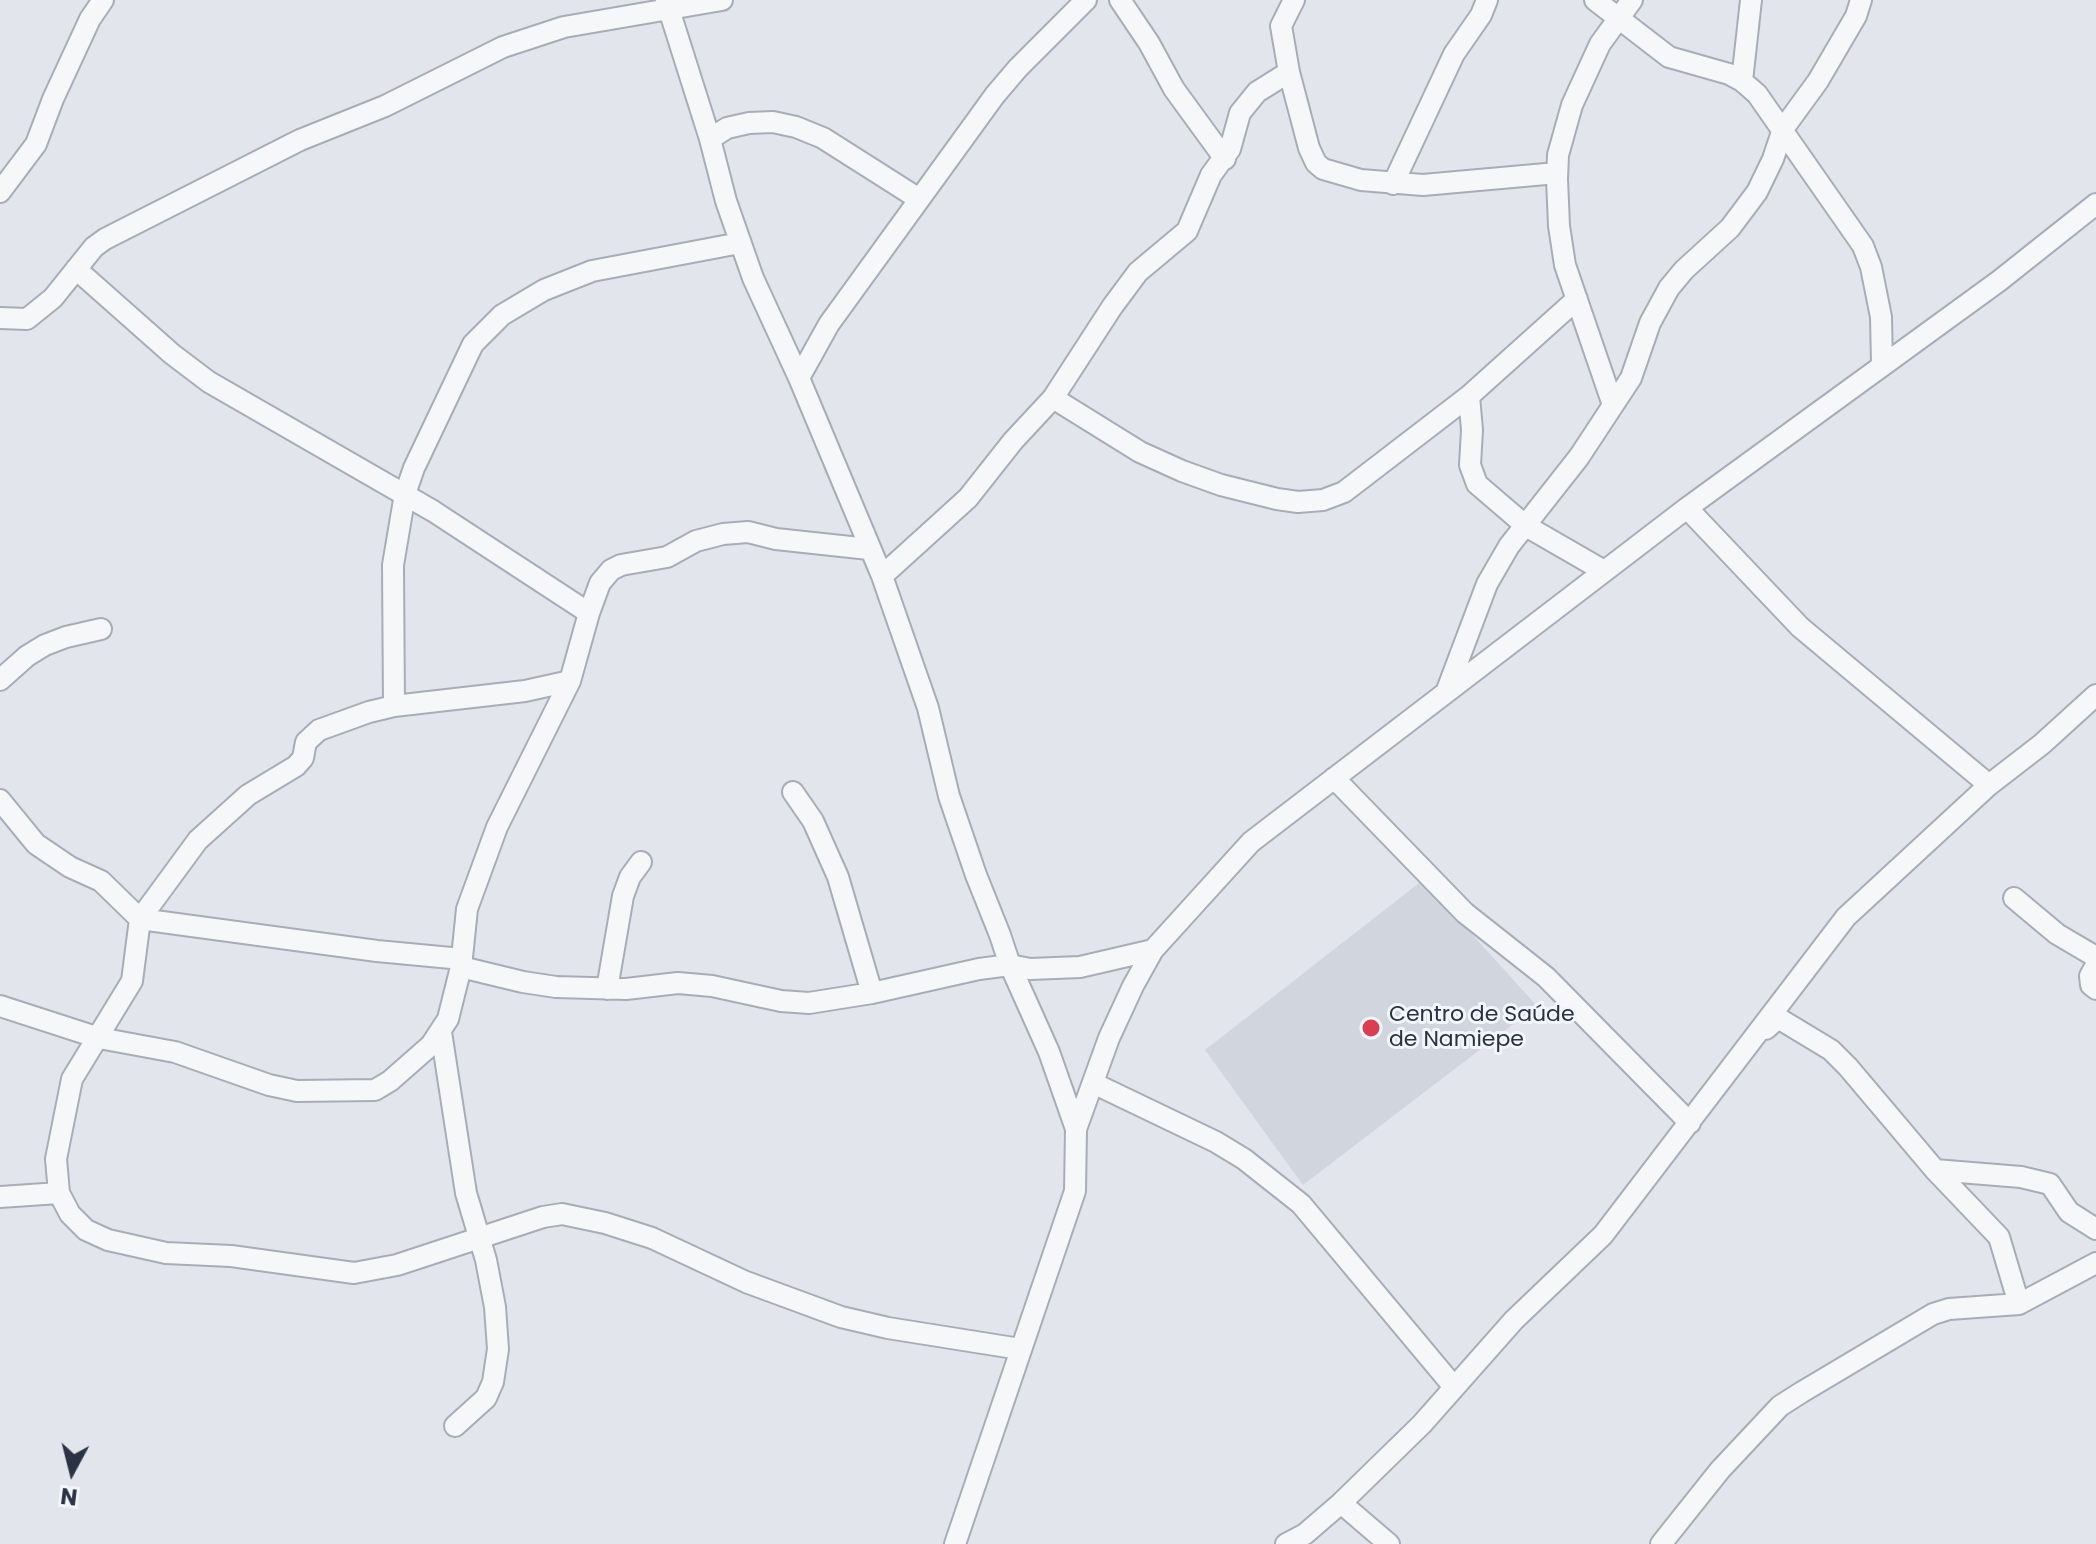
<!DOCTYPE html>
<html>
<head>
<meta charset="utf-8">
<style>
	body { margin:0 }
	#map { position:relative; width:2096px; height:1544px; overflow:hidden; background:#e2e6ec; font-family:Poppins,sans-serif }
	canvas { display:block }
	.north { position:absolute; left:32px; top:1432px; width:80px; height:80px; -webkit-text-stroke:6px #f2f5f9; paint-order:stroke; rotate:187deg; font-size:22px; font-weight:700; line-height:32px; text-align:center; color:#293345 }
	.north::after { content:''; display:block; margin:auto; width:28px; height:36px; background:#293345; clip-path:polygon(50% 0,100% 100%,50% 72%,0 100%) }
</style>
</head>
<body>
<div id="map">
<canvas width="2096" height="1544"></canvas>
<div class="north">N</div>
</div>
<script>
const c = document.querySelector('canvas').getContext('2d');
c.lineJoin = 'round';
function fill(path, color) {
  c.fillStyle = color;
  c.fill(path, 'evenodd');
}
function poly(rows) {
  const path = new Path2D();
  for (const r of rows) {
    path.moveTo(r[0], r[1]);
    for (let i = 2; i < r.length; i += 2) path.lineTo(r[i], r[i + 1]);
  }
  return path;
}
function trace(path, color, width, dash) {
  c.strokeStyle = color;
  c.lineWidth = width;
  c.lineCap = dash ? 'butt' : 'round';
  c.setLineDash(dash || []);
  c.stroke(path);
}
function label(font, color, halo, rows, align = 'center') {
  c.font = font + ' Poppins,sans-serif';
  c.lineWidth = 6;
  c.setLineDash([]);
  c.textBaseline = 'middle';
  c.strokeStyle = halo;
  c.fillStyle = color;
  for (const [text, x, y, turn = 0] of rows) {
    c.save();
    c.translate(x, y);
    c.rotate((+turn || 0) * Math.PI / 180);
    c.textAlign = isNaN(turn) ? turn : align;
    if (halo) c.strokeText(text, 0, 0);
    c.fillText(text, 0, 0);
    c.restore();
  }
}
const built = poly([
	[1423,880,1537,1006,1303,1185,1205,1050]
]);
const street = poly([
	[666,0,710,139,726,201,753,278,799,378,882,576,928,708,949,796,976,875,1000,935,1010,965,1049,1052,1076,1129],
	[1120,0,1149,43,1174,89,1225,159],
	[1294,0,1281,26,1289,72,1309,148,1316,163,1323,169,1361,180,1423,185,1557,173],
	[1595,0,1669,57,1729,74,1742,81,1757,94,1863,246,1871,267,1881,317,1882,365],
	[1742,81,1751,0],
	[710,139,727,128,749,123,773,122,796,127,823,138,919,199],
	[1393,184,1454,54,1481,15,1487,0],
	[0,192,36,144,53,99,90,19,103,0],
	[76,269,172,354,209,382,433,511,589,613],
	[0,318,27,319,53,298,94,247,105,239,300,140,385,106,503,47,564,27,722,0],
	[799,378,829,324,995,95,1018,68,1086,0],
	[1469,396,1472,430,1470,465,1477,484,1526,526,1604,571],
	[1053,398,1140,452,1182,471,1221,485,1277,499,1298,502,1323,500,1344,492,1469,396,1577,299],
	[1613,405,1565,265,1559,226,1557,179,1558,155,1572,105,1600,44,1632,0],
	[1687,508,1800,627,1989,785],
	[882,576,968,498,1013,441,1053,398,1112,307,1138,272,1187,231,1211,175,1230,149,1240,113,1257,92,1289,72],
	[0,680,27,656,45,645,66,637,101,629],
	[570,681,525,691,394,706,369,712,319,730,306,742,303,758,296,766,248,795,198,840,140,919,132,981,72,1079,56,1159,59,1193,70,1214,86,1230,108,1240,166,1253,231,1256,354,1273,397,1265,543,1217,562,1214,605,1223,652,1238,746,1282,841,1317,888,1328,1020,1349],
	[1447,690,1487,584,1509,546,1579,457,1631,378,1650,323,1669,288,1684,270,1730,228,1757,192,1773,159,1783,129,1818,81,1856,16,1861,0],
	[394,706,393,565,405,494,414,468,473,344,502,315,544,290,592,271,740,243],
	[1334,778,1465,913,1546,977,1690,1123],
	[793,792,813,821,838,877,872,993],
	[0,800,36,844,70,867,101,881,140,919,377,951,462,959],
	[2014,898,2057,934,2096,957],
	[2096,965,2090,976,2091,985,2096,989],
	[461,967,523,982,556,987,626,989,678,983,712,986,781,1001,809,1003,872,993,979,969,1010,965,1030,969,1080,967,1153,950],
	[607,989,623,896,630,877,641,862],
	[0,1006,99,1038,175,1052,269,1085,297,1091,375,1090,390,1081,431,1045,448,1019,461,967,467,909,497,827,570,681,589,613,600,583,611,570,621,565,667,557,696,541,723,534,748,532,776,539,869,549],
	[1766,1029,1778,1018,1831,1050,1848,1067,1935,1170,1999,1237,2019,1304],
	[441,1032,466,1193,486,1260,495,1307,498,1349,493,1382,486,1398,455,1426],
	[1093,1083,1216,1142,1244,1159,1301,1204,1454,1387],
	[1935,1170,2021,1177,2050,1184,2069,1212,2096,1229],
	[0,1197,59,1193],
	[1341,1503,1389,1544],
	[955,1544,1075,1191,1076,1129,1109,1038,1133,986,1153,950,1251,842,1687,508,1999,281,2096,204],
	[1286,1544,1305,1534,1341,1503,1422,1424,1514,1320,1603,1235,1846,917,1989,785,2042,744,2096,695],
	[1661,1544,1720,1470,1780,1406,1802,1392,1933,1314,1949,1309,2019,1304,2096,1263]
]);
const markers = [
	[1371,1028,10,"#d93f54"]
];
const poiNames = [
	["Centro de Saúde",1389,1015],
	["de Namiepe",1389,1040]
];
fill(built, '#d0d5de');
trace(street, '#a7adb7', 24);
trace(street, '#f6f7f9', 20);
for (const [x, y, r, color] of markers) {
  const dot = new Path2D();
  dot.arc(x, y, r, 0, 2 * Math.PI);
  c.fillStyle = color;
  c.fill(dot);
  trace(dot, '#f2f5f9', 3);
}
label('22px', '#293345', '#f2f5f9', poiNames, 'left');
</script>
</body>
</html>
